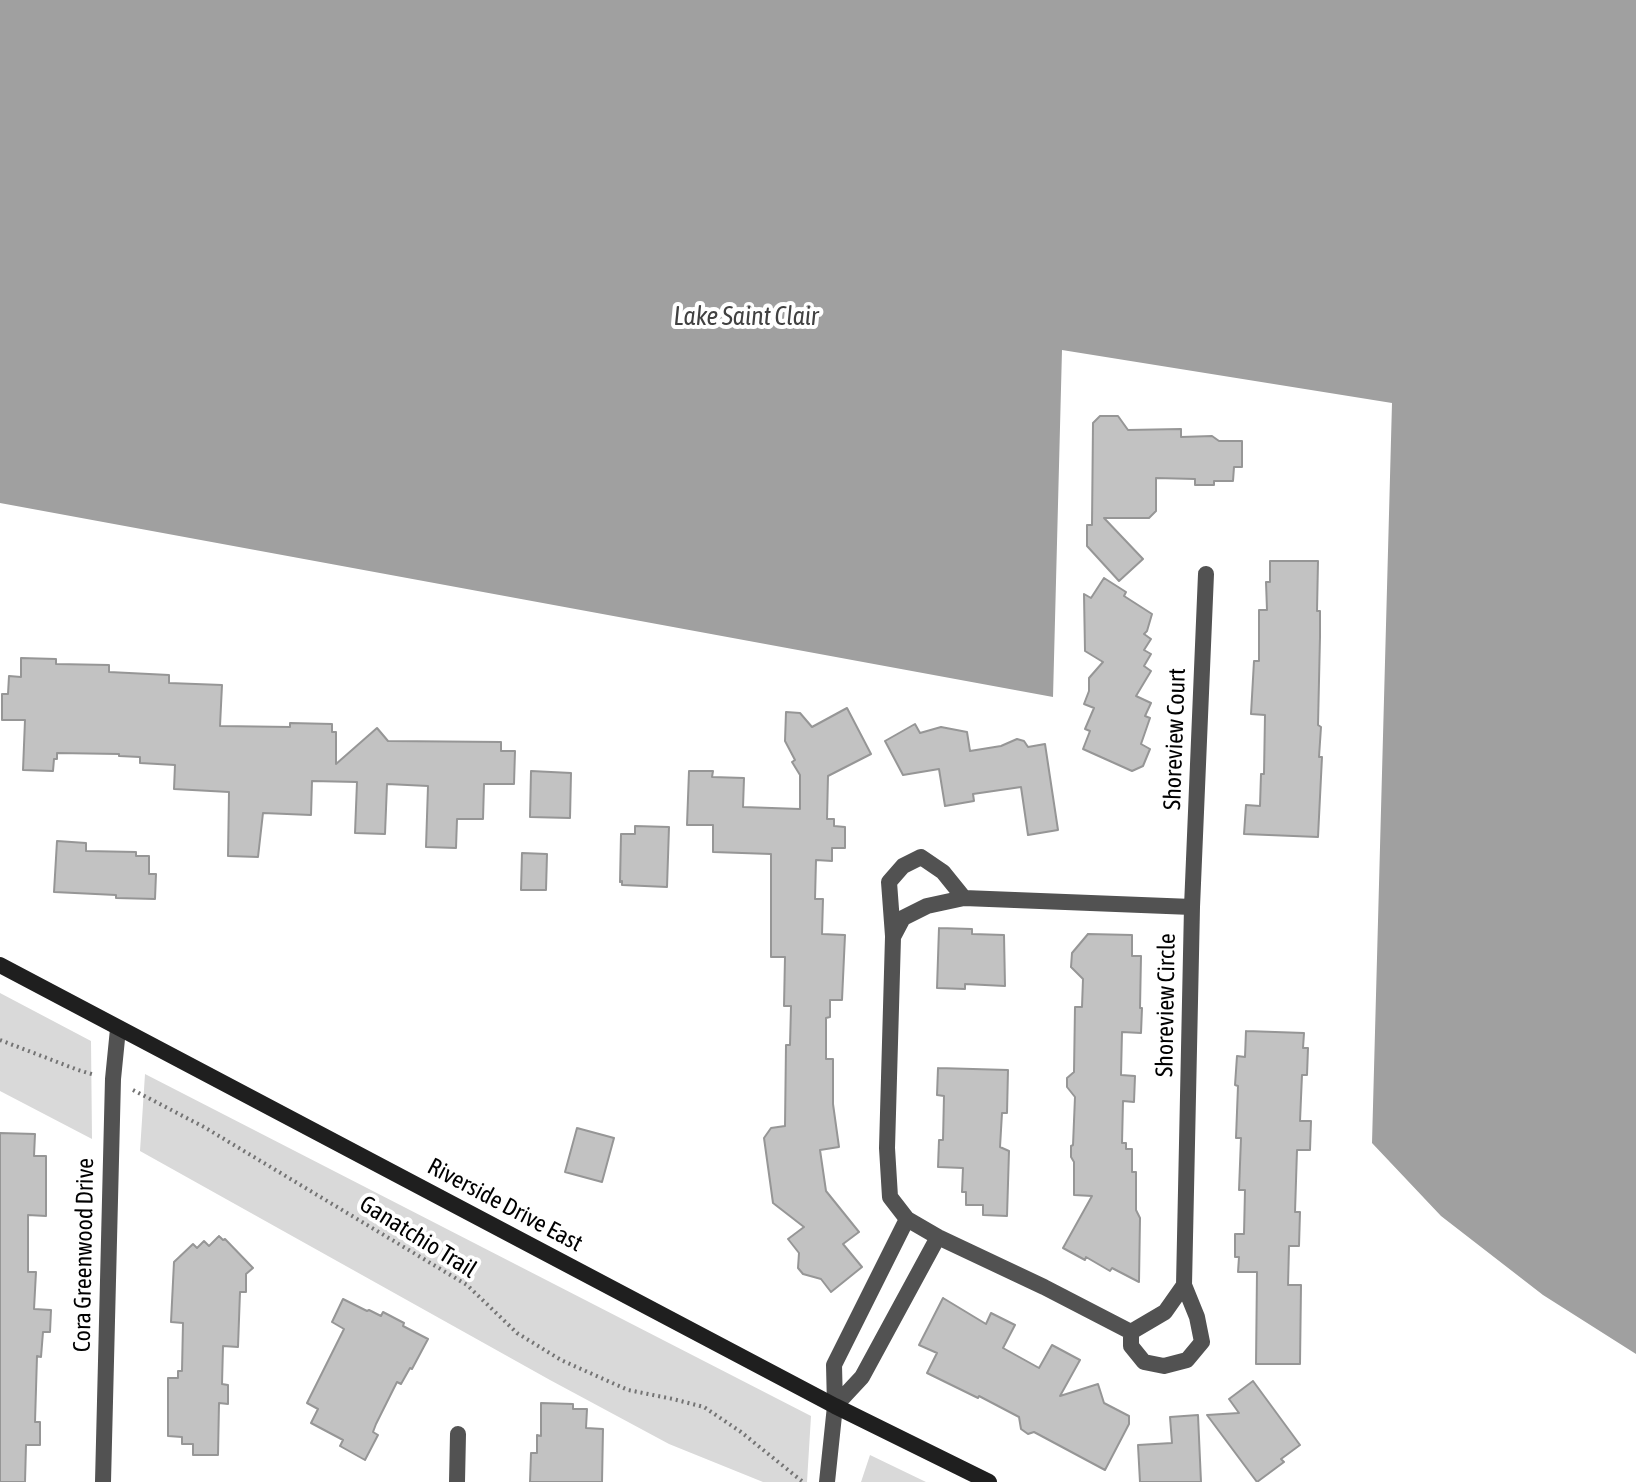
<!DOCTYPE html>
<html>
<head>
<meta charset="utf-8">
<style>
	body { margin:0 }
	canvas { display:block; background:#fff }
</style>
</head>
<body>
<canvas width="1636" height="1482"></canvas>
<script>
const c = document.querySelector('canvas').getContext('2d');
c.lineJoin = 'round';
function fill(path, color) {
  c.fillStyle = color;
  c.fill(path, 'evenodd');
}
function poly(rows) {
  const path = new Path2D();
  for (const r of rows) {
    path.moveTo(r[0], r[1]);
    for (let i = 2; i < r.length; i += 2) path.lineTo(r[i], r[i + 1]);
  }
  return path;
}
function trace(path, color, width, dash) {
  c.strokeStyle = color;
  c.lineWidth = width;
  c.lineCap = dash ? 'butt' : 'round';
  c.setLineDash(dash || []);
  c.stroke(path);
}
function label(font, color, halo, rows, align = 'center') {
  c.font = font + ' "Asap Condensed",sans-serif';
  c.lineWidth = 8;
  c.setLineDash([]);
  c.textBaseline = 'middle';
  c.strokeStyle = halo;
  c.fillStyle = color;
  for (const [text, x, y, turn = 0] of rows) {
    c.save();
    c.translate(x, y);
    c.rotate((+turn || 0) * Math.PI / 180);
    c.textAlign = isNaN(turn) ? turn : align;
    if (halo) c.strokeText(text, 0, 0);
    c.fillText(text, 0, 0);
    c.restore();
  }
}
const green = poly([
	[0,993,91,1041,92,1139,0,1091],
	[145,1074,811,1416,807,1482,763,1482,669,1444,550,1380,140,1151],
	[870,1455,926,1482,861,1482]
]);
const water = poly([
	[0,0,1636,0,1636,1354,1543,1295,1441,1216,1372,1143,1392,403,1062,350,1053,697,0,503]
]);
const building = poly([
	[1100,416,1118,416,1128,430,1181,429,1181,437,1212,436,1219,441,1242,441,1242,467,1234,467,1233,481,1214,481,1214,485,1195,485,1195,479,1156,478,1156,511,1149,518,1104,518,1143,559,1119,581,1087,546,1087,525,1092,525,1093,423,1100,416],
	[1270,561,1318,561,1317,611,1320,611,1320,637,1318,725,1321,727,1319,757,1322,757,1318,837,1244,834,1246,805,1260,806,1261,774,1264,774,1265,715,1251,714,1254,661,1259,661,1259,610,1267,610,1266,582,1270,582,1270,561],
	[1104,578,1126,592,1124,596,1152,614,1147,631,1144,634,1151,639,1144,650,1151,654,1144,666,1151,671,1136,696,1151,703,1145,716,1150,718,1141,744,1150,749,1143,766,1132,771,1083,749,1090,731,1085,729,1094,708,1084,704,1089,691,1089,678,1103,662,1085,651,1084,594,1091,598,1104,578],
	[21,658,56,659,56,664,109,665,109,672,169,675,169,683,222,685,220,726,290,727,290,723,332,724,332,732,336,732,336,764,377,728,388,741,501,742,501,751,515,751,514,784,484,784,483,819,457,819,456,848,426,847,428,786,387,784,385,834,355,833,357,782,312,781,311,815,263,813,258,857,228,856,229,792,174,789,175,765,140,763,140,757,119,756,119,754,57,753,57,759,54,759,53,771,23,770,25,720,2,720,2,694,8,694,9,676,21,677,21,658],
	[847,708,871,754,828,776,827,819,834,819,834,826,845,827,845,848,832,848,832,861,816,860,815,899,823,899,822,934,845,935,842,1000,830,1000,830,1017,826,1018,826,1059,833,1059,833,1104,839,1147,820,1150,826,1191,859,1232,843,1244,862,1267,831,1292,821,1279,803,1274,798,1268,799,1253,788,1239,804,1227,773,1203,764,1138,771,1128,785,1126,786,1045,790,1045,791,1006,784,1006,785,957,771,957,771,854,713,852,713,825,687,825,689,771,713,771,712,777,744,778,743,807,800,809,800,775,792,762,795,760,785,741,786,712,800,713,812,727,847,708],
	[915,724,920,733,941,727,967,732,970,751,1001,746,1017,739,1024,741,1028,747,1045,744,1058,830,1028,835,1021,787,973,794,974,801,945,806,939,769,903,775,885,741,915,724],
	[531,771,571,773,570,818,530,817,531,771],
	[635,826,669,827,667,887,622,885,622,881,620,882,621,834,635,834,635,826],
	[57,841,86,843,86,851,136,852,136,856,149,856,149,874,156,874,155,899,116,898,116,895,54,892,57,841],
	[522,853,547,854,546,890,521,890,522,853],
	[939,928,972,929,972,934,1004,935,1005,986,965,984,965,989,937,988,939,928],
	[1088,934,1132,935,1132,956,1141,956,1140,1008,1142,1008,1141,1033,1122,1032,1121,1075,1135,1076,1134,1102,1123,1101,1122,1143,1126,1143,1126,1149,1132,1149,1132,1172,1136,1172,1136,1210,1140,1218,1139,1282,1112,1268,1110,1271,1086,1257,1085,1260,1063,1248,1092,1196,1074,1195,1074,1162,1071,1157,1071,1146,1073,1145,1075,1097,1067,1087,1067,1078,1074,1072,1075,1007,1082,1007,1083,979,1071,967,1072,953,1088,934],
	[1246,1031,1304,1033,1303,1048,1308,1048,1307,1075,1302,1075,1300,1121,1311,1121,1310,1150,1297,1150,1295,1212,1300,1212,1299,1246,1289,1246,1288,1285,1301,1285,1300,1364,1256,1364,1257,1272,1238,1272,1239,1257,1235,1257,1235,1234,1244,1234,1245,1190,1239,1190,1241,1138,1236,1138,1238,1086,1235,1085,1237,1056,1245,1057,1246,1031],
	[938,1068,1008,1070,1007,1113,1002,1113,1000,1147,1009,1151,1007,1216,983,1215,983,1205,966,1205,966,1192,962,1192,963,1168,938,1167,939,1140,943,1140,944,1096,937,1095,938,1068],
	[577,1128,614,1138,602,1182,565,1172,577,1128],
	[0,1133,35,1134,34,1156,46,1156,46,1216,28,1215,28,1272,36,1272,34,1309,51,1310,50,1332,43,1332,41,1357,37,1356,35,1422,40,1422,40,1445,26,1445,25,1482,0,1482,0,1133],
	[219,1236,223,1240,225,1239,253,1268,246,1274,246,1292,240,1292,238,1347,223,1346,222,1384,228,1385,228,1404,219,1403,218,1455,193,1455,193,1444,182,1444,182,1437,168,1436,168,1378,178,1378,178,1371,182,1371,183,1323,171,1322,174,1262,193,1244,197,1248,204,1241,209,1246,219,1236],
	[943,1298,986,1324,991,1313,1015,1325,1003,1348,1039,1368,1052,1345,1080,1360,1060,1396,1098,1384,1104,1403,1129,1416,1129,1424,1105,1470,1034,1432,1028,1434,1021,1429,1019,1417,979,1396,978,1398,927,1373,937,1353,919,1345,943,1298],
	[343,1299,367,1311,369,1310,381,1316,383,1312,404,1323,403,1326,428,1339,412,1369,410,1368,401,1384,397,1382,376,1424,373,1432,378,1435,365,1460,340,1446,343,1440,311,1423,318,1409,307,1403,344,1329,332,1322,343,1299],
	[1253,1381,1300,1445,1281,1459,1284,1462,1257,1482,1207,1415,1239,1413,1229,1399,1253,1381],
	[541,1403,573,1404,573,1409,587,1409,586,1428,603,1429,602,1482,530,1482,531,1453,537,1453,537,1435,541,1436,541,1403],
	[1198,1415,1201,1482,1140,1482,1138,1445,1172,1443,1170,1417,1198,1415]
]);
const path = poly([
	[0,1040,78,1070,95,1075],
	[133,1090,204,1127,467,1285,517,1333,561,1360,628,1390,673,1399,704,1407,741,1432,803,1482]
]);
const minor = poly([
	[1192,907,964,898,927,906,903,918,893,937,887,1148,890,1197,907,1219,938,1237,1044,1287,1131,1332,1165,1312,1184,1285,1192,907,1206,574],
	[893,936,889,882,903,866,921,857,943,872,964,898],
	[1131,1332,1131,1346,1144,1362,1164,1366,1187,1360,1202,1342,1197,1317,1184,1285],
	[835,1406,862,1377,938,1237],
	[103,1482,113,1079,118,1029],
	[457,1482,458,1434],
	[827,1482,835,1406,834,1365,907,1219]
]);
const secondary = poly([
	[0,965,835,1406,989,1482]
]);
const streetNames = [
	["Shoreview Court",1175,739,-88],
	["Shoreview Circle",1166,1005,-89],
	["Riverside Drive East",505,1205,28],
	["Ganatchio Trail",418,1237,32],
	["Cora Greenwood Drive",84,1255,-89]
];
const waterNames = [
	["Lake Saint Clair",746,317]
];
fill(green, '#d9d9d9');
fill(water, '#a0a0a0');
fill(building, '#c2c2c2');
trace(building, '#969696', 2);
trace(path, '#747474', 4, [2, 4]);
trace(minor, '#525252', 16);
trace(secondary, '#1f1f1f', 16);
label('24px', '#000', '#fff', streetNames);
label('italic 26px', '#414141', '#fff', waterNames);
</script>
</body>
</html>
